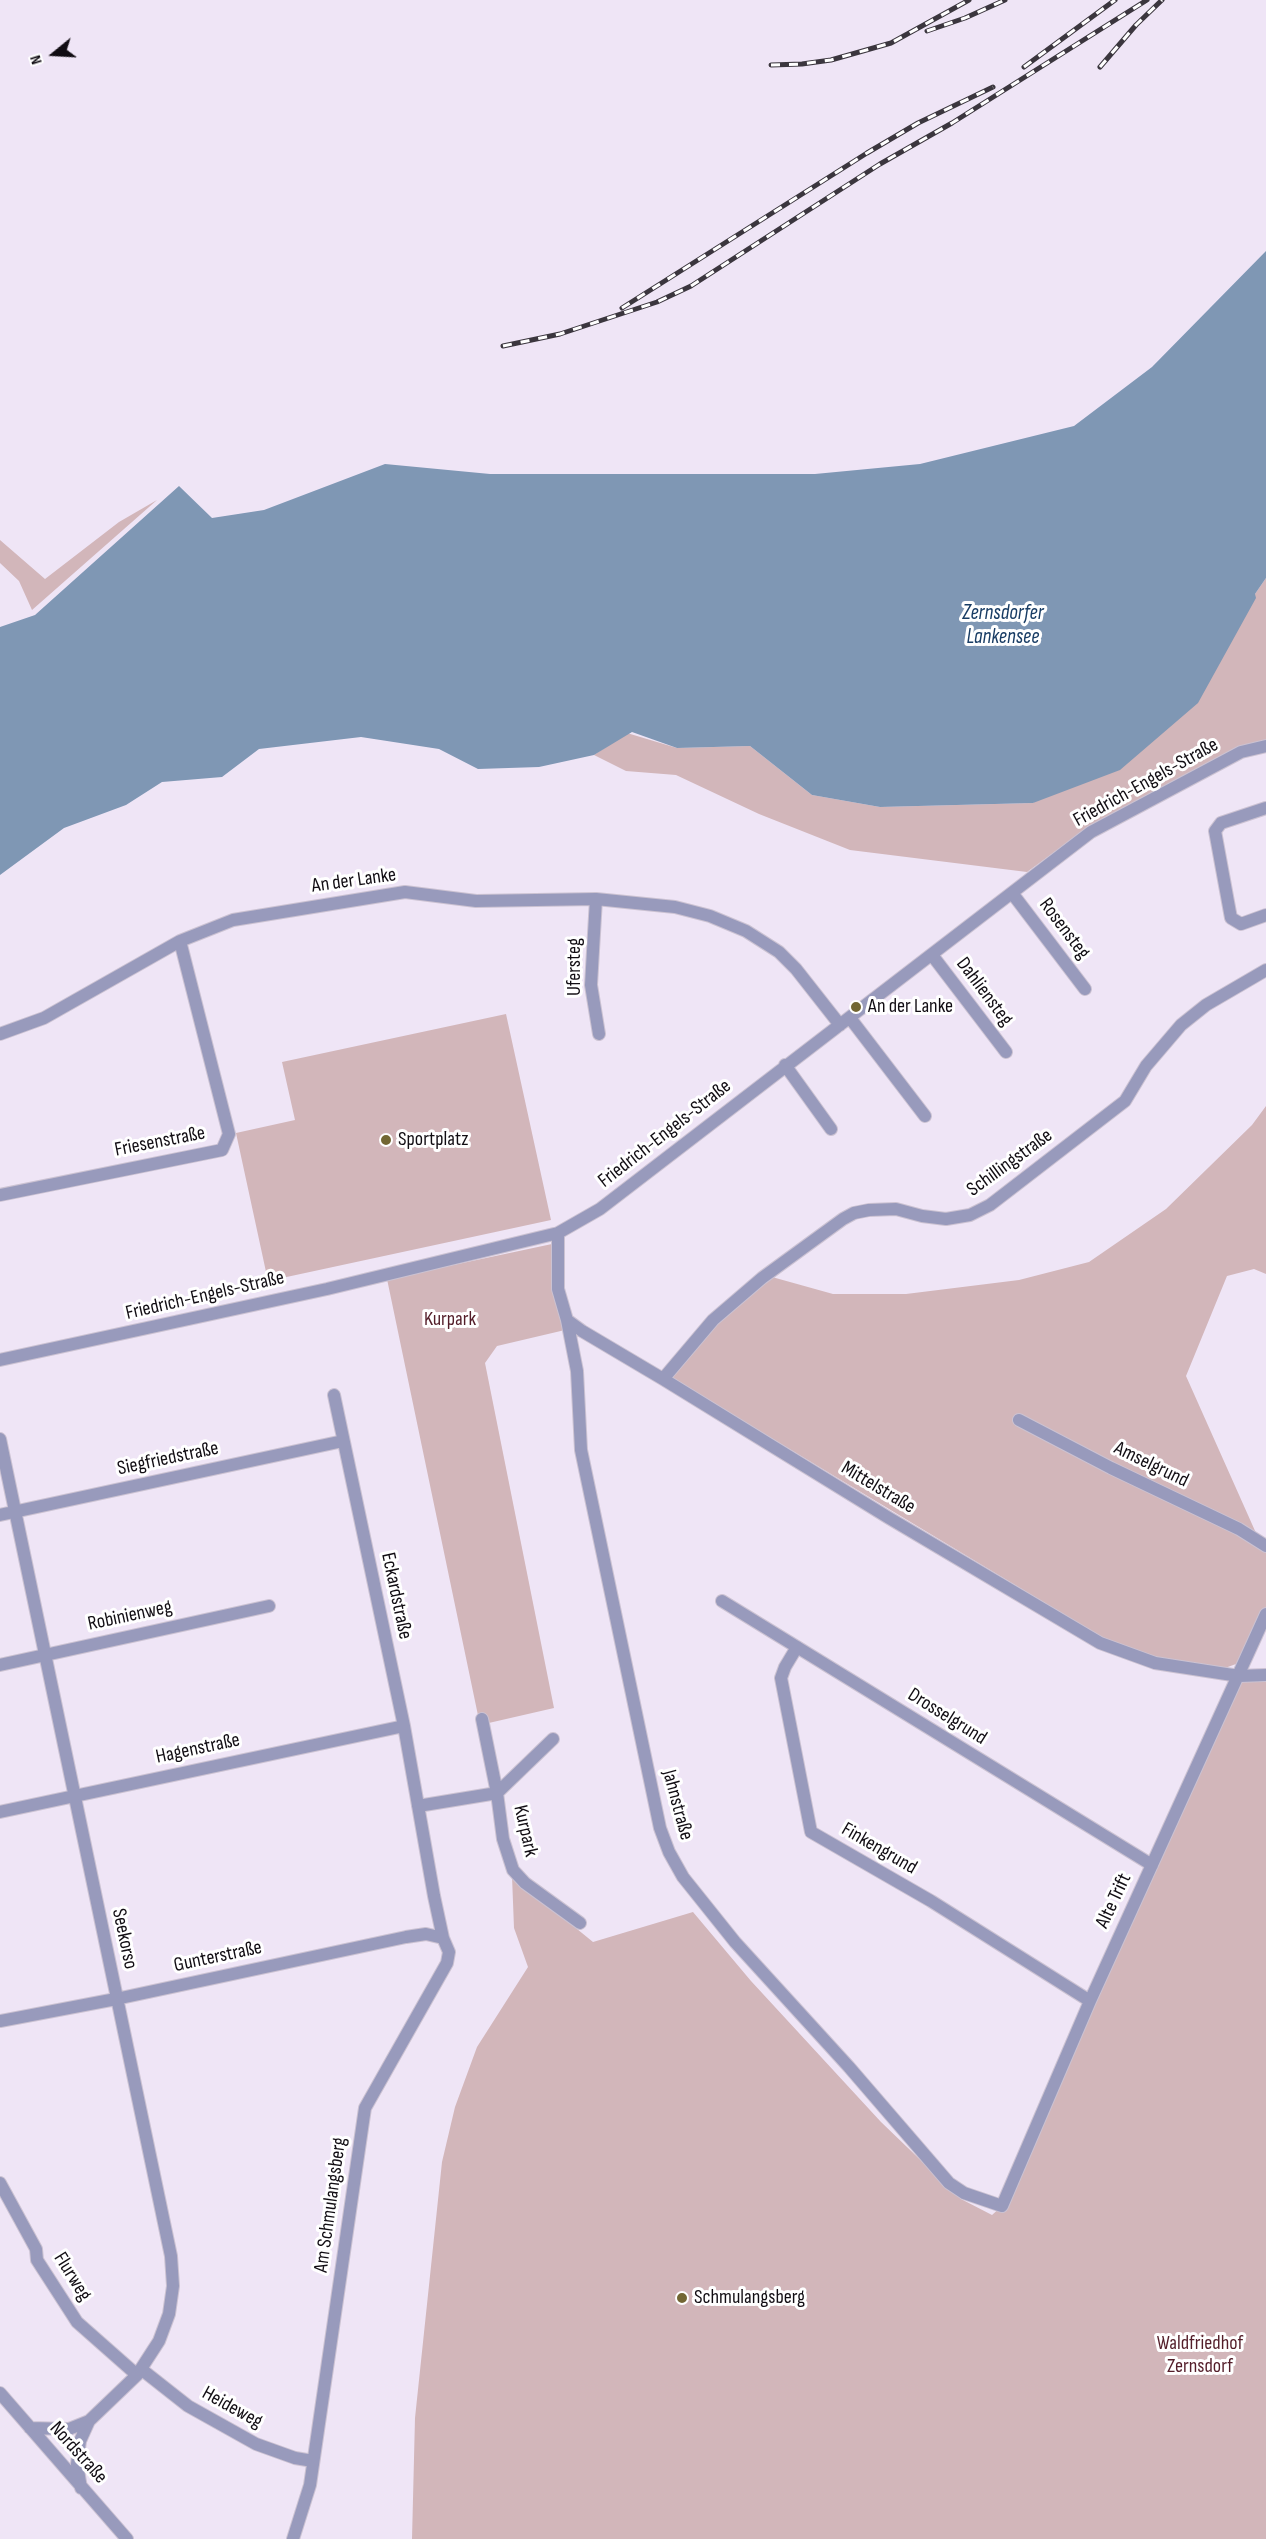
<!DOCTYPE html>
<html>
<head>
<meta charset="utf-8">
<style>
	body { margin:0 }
	#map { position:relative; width:1266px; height:2539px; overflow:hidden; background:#efe5f6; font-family:"Sofia Sans Condensed",sans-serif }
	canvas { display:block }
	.north { position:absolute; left:24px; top:24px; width:60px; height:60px; -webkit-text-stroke:4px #fff; paint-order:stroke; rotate:252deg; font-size:16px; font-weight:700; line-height:24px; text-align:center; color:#110d13 }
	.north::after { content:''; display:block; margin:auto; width:21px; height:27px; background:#110d13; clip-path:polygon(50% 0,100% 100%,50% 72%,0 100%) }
</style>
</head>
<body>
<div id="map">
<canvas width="1266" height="2539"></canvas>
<div class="north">N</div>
</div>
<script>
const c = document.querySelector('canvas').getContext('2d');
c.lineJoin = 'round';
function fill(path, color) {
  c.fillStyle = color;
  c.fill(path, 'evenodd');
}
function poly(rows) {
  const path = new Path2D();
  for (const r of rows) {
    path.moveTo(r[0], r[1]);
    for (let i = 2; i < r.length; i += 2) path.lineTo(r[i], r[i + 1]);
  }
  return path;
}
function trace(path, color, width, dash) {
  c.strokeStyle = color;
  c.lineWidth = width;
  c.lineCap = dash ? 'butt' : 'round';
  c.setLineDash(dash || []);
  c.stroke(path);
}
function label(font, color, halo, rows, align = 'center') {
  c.font = font + ' "Sofia Sans Condensed",sans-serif';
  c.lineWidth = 6;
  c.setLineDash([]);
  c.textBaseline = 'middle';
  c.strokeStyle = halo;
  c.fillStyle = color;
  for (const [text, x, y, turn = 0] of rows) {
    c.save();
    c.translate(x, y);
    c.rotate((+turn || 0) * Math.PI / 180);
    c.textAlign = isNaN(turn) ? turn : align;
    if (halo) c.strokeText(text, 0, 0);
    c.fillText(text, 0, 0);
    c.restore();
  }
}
const green = poly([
	[157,500,32,610,19,581,0,563,0,540,45,579,119,522],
	[1266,578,1266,742,1086,829,1027,872,850,850,759,814,676,775,626,771,594,755,627,733,677,748,750,746,812,795,880,807,1033,803,1255,594],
	[506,1014,551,1220,268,1281,236,1133,295,1120,282,1062],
	[1266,1106,1266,1274,1254,1269,1227,1276,1186,1376,1260,1542,1266,1545,1266,1617,1236,1664,1225,1668,1155,1657,1103,1638,670,1377,716,1323,772,1277,833,1294,906,1294,1019,1280,1089,1262,1166,1209,1252,1125],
	[552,1244,565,1330,497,1346,485,1363,554,1708,480,1725,387,1279],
	[1244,1681,1266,1681,1266,2539,412,2539,415,2418,442,2162,455,2107,477,2047,528,1967,514,1928,512,1876,593,1942,693,1912,751,1981,881,2122,961,2199,992,2215,1002,2206,1237,1687]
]);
const water = poly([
	[1266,251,1266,578,1255,594,1256,598,1198,703,1120,770,1033,803,880,807,812,795,750,746,677,748,632,732,594,755,539,767,478,769,439,749,361,737,259,749,222,777,162,782,126,805,64,828,0,875,0,627,35,615,179,486,212,518,264,510,385,464,490,474,815,474,920,464,1074,426,1152,367]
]);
const street = poly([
	[1266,808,1221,823,1215,831,1231,918,1241,924,1266,915],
	[1012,893,1085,989],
	[596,899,591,985,599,1034],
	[932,955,1006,1052],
	[850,1018,925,1116],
	[0,1034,44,1018,180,941,233,920,405,892,476,901,596,899,675,907,710,916,746,931,779,952,796,969,840,1025],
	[785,1065,831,1129],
	[0,1195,222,1150,229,1134,180,941],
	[558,1233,558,1289,567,1320,577,1371,581,1450,660,1828,669,1852,683,1877,735,1942,849,2067,949,2183,964,2193,1002,2206,1090,2001,1266,1614],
	[567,1320,582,1331,663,1379,889,1518,1100,1643,1155,1663,1239,1676,1266,1675],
	[0,1360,327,1289,558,1233,600,1209,1091,832,1241,752,1266,746],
	[663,1379,713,1320,762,1278,843,1219,854,1213,869,1210,896,1209,922,1216,946,1219,970,1215,990,1205,1125,1101,1146,1066,1181,1025,1206,1005,1266,970],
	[1019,1420,1111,1468,1239,1529,1266,1546],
	[0,1439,171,2256,173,2286,169,2314,159,2341,137,2375,89,2421,80,2441,77,2464,81,2488],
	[0,1515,343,1441],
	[722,1601,1152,1865],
	[797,1647,785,1667,781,1678,811,1832,931,1901,1090,2001],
	[0,1665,269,1606],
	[553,1739,497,1793,503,1839,513,1870,525,1883,580,1923],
	[418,1806,497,1793,482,1719],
	[0,1812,404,1726],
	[0,2021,116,1999,406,1937,426,1934,443,1938],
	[0,2183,36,2249,37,2260,77,2322,137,2375],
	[141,2369,188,2406,256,2444,295,2458,313,2461],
	[0,2393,127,2539],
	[30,2428,69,2429,89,2421],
	[293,2539,310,2485,365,2108,447,1963,449,1952,443,1938,434,1896,404,1726,334,1395]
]);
const rail = poly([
	[927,31,965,18,1005,0],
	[771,65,802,64,831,60,891,43,969,0],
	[1024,67,1115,0],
	[1100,67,1136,25,1162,0],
	[622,308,867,153,918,123,993,87],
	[503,346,560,334,657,302,691,286,880,164,952,123,1147,0]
]);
const markers = [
	[856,1007,6,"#726633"],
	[386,1140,6,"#726633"],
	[682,2298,6,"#726633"]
];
const streetNames = [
	["Friedrich-Engels-Straße",1146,783,-29],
	["An der Lanke",354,881,-8],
	["Rosensteg",1064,929,53],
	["Ufersteg",575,967,-90],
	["Dahliensteg",984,992,53],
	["Friedrich-Engels-Straße",665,1134,-38],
	["Friesenstraße",160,1142,-11],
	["Schillingstraße",1010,1163,-36],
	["Friedrich-Engels-Straße",205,1296,-13],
	["Siegfriedstraße",168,1459,-12],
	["Amselgrund",1151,1465,26],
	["Mittelstraße",878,1488,31],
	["Eckardstraße",396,1596,78],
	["Robinienweg",130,1616,-12],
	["Drosselgrund",947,1717,32],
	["Hagenstraße",198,1749,-12],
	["Jahnstraße",677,1805,75],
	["Kurpark",525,1831,77],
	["Finkengrund",879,1849,30],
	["Alte Trift",1114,1901,-65],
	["Seekorso",124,1939,78],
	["Gunterstraße",218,1957,-12],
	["Am Schmulangsberg",331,2205,-82],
	["Flurweg",72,2277,58],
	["Heideweg",232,2408,29],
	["Nordstraße",78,2453,48]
];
const poiNames = [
	["An der Lanke",868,1007],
	["Sportplatz",398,1140],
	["Schmulangsberg",694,2298]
];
const parkNames = [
	["Kurpark",450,1320],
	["Waldfriedhof",1200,2344],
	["Zernsdorf",1200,2367]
];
const waterNames = [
	["Zernsdorfer",1003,614],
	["Lankensee",1003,638]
];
fill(green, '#d2b6ba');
fill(water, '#7f97b4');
trace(street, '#cbc2d2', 14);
trace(street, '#989abc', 12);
trace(rail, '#3b363e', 5);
trace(rail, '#fff', 3, [9]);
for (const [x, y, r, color] of markers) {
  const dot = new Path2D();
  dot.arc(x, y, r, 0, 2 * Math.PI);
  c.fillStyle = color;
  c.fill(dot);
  trace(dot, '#fff', 2);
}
label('20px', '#110d13', '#fff', streetNames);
label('20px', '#110d13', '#fff', poiNames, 'left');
label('20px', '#531d29', '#fff', parkNames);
label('italic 21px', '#183c64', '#fff', waterNames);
</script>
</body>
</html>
